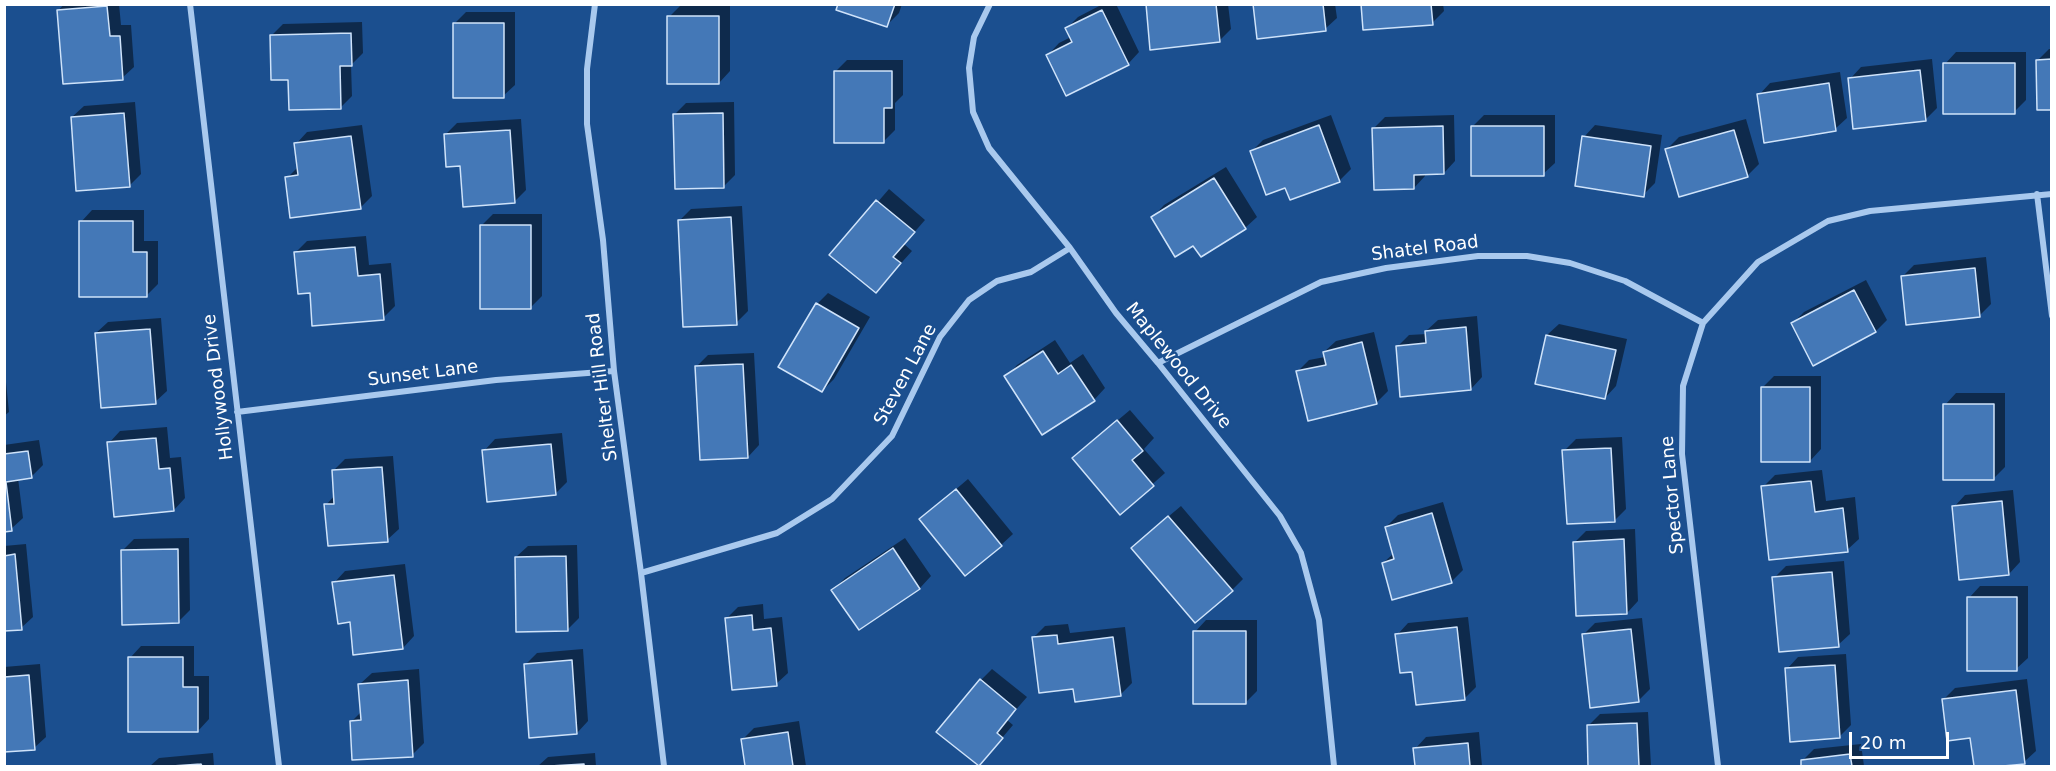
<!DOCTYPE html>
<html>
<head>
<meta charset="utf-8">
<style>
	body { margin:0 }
	#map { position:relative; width:2056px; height:771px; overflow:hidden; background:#1b4f8f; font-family:"DejaVu Sans",sans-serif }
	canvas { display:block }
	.frame { position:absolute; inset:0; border:6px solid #fff; pointer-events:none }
	.scale { position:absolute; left:1849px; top:732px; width:100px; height:27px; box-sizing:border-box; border:3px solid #fff; border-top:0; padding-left:8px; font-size:18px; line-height:21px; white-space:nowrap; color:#fff; -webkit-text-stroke:4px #1b4f8f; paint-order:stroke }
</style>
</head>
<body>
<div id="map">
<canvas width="2056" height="771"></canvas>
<div class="frame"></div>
<div class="scale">20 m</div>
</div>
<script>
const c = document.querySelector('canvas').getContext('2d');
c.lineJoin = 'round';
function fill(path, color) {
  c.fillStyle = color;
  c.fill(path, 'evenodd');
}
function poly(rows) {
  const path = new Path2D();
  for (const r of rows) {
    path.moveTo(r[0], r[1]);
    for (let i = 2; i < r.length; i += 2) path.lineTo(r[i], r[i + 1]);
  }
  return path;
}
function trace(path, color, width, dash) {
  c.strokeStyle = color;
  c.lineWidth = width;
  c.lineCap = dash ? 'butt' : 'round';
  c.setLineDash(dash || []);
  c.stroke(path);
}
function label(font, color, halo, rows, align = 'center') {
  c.font = font + ' "DejaVu Sans",sans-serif';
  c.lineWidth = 4.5;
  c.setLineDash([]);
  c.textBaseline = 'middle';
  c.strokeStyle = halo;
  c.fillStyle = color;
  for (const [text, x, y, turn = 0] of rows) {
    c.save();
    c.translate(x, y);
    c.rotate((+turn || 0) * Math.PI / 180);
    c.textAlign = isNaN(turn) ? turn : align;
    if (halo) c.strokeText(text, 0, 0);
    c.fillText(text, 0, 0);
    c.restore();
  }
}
const shadow = poly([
	[64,4,119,4,121,25,131,25,134,67,122,78,58,11],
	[840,4,902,4,899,13,887,25],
	[1103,4,1116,4,1139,52,1128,64,1048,55,1059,43,1071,37,1067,28,1078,17],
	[1147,4,1228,4,1231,29,1219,41],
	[1255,4,1335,4,1337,18,1325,29],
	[1362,4,1443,4,1444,11,1432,23],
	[681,5,730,5,730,71,719,83,669,17],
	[466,12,515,12,515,85,503,96,454,24],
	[362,22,363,53,351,65,352,96,340,108,289,78,271,36,283,24],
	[2049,49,2052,49,2052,108,2038,60],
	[1956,52,2026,52,2026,100,2014,112,1945,64],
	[1932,59,1937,108,1926,119,1850,79,1861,67],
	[847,60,903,60,903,95,895,103,895,130,883,142,836,71],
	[1840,72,1847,118,1835,129,1759,95,1770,83],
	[135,102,141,174,129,186,72,117,84,106],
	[734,102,735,175,723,187,675,114,686,103],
	[1331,115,1351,169,1339,181,1286,186,1252,151,1263,140],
	[1454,115,1455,161,1444,173,1425,173,1425,176,1414,188,1373,129,1385,117],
	[1484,115,1555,115,1555,163,1543,174,1473,126],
	[521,119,526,190,514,202,462,164,445,135,457,123],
	[1746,119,1759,164,1747,176,1667,149,1679,137],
	[362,125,372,196,360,208,287,178,299,166,296,144,307,132],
	[1595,125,1662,135,1655,183,1643,195,1584,137],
	[1226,167,1257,217,1245,228,1153,217,1164,205],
	[889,189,925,220,904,244,912,251,876,291,832,255],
	[742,206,748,311,736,323,680,220,691,209],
	[92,210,144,210,144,241,158,241,158,284,147,295,81,222],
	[493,214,542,214,542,296,531,307,481,226],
	[366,236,369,265,391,263,395,306,383,318,311,292,296,252,307,241],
	[1986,257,1991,304,1979,316,1903,276,1914,265],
	[1866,280,1887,320,1876,331,1814,364,1792,324,1804,312],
	[828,293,870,317,834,379,822,391,817,304],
	[1477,316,1482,377,1471,389,1397,347,1409,335,1427,334,1426,331,1438,320],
	[161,318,167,391,155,402,96,333,108,322],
	[1559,324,1627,339,1616,386,1605,398,1547,335],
	[1374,332,1388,391,1376,403,1297,372,1309,360,1325,357,1324,352,1336,341],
	[1055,340,1070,363,1083,354,1105,388,1094,400,1006,377,1017,365],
	[754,353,759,445,748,457,697,366,708,355],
	[4,362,9,412,4,416],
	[1774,376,1821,376,1821,449,1810,461,1762,388],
	[1956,393,2005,393,2005,467,1994,478,1945,405],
	[1130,410,1154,438,1144,449,1165,473,1120,513,1086,447],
	[167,427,170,458,181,457,185,498,174,510,109,443,120,431],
	[562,433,567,482,555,494,484,451,495,439],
	[1622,437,1626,509,1615,520,1564,451,1576,439],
	[39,440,43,465,31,477,18,478,23,518,11,529,4,530,4,445],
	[393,456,399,529,387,540,326,505,335,495,334,470,345,459],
	[1822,470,1826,501,1855,497,1859,539,1847,550,1763,487,1775,475],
	[968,479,1013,534,1001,545,921,519],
	[2013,490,2020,562,2009,574,1954,507,1965,495],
	[1443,502,1463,570,1451,582,1383,563,1394,553,1386,527,1398,515],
	[1181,506,1243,579,1232,590,1144,537],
	[1635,529,1638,601,1627,613,1575,542,1586,531],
	[189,538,190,610,179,621,122,551,134,539],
	[905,538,931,576,920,588,859,628,833,590,845,578],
	[26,544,33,617,21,628,4,630,4,546],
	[577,545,579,618,567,630,516,557,528,546],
	[1844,561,1850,634,1838,645,1774,578,1786,566],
	[405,564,414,636,403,648,351,621,334,583,345,571],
	[1980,586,2028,586,2028,658,2016,669,1969,598],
	[763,604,764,619,782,617,788,673,776,684,726,619,738,607],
	[1468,617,1476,687,1464,699,1397,635,1408,623],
	[1642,618,1650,689,1638,701,1583,635,1595,623],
	[1206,620,1257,620,1257,691,1246,702,1195,632],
	[1068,624,1070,633,1125,627,1132,683,1120,695,1074,688,1033,638,1045,626],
	[141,646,194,646,194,676,209,676,209,719,198,731,130,658],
	[583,649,588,721,577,733,525,665,537,653],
	[1846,654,1851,725,1839,737,1787,669,1798,657],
	[40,664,46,737,34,748,4,751,4,667],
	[419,669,424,743,412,755,351,722,362,711,360,684,372,673],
	[992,669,1027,697,1007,720,1013,725,979,765,981,680],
	[2027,679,2036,751,2024,762,1975,766,1972,737,1944,699,1955,688],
	[1648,712,1651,766,1590,766,1588,726,1600,714],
	[799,721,806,766,747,766,743,739,754,728],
	[1479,732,1482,766,1416,766,1415,749,1426,737],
	[1861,744,1864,766,1803,766,1802,761,1814,749],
	[213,753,214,766,150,766,159,758],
	[595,753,596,766,538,766,548,757]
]);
const building = poly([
	[838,4,895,4,887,27,836,10,838,4],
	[1146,4,1216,4,1220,42,1150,50,1146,4],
	[1253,4,1323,4,1326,31,1257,39,1253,4],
	[1361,4,1431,4,1433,25,1363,30,1361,4],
	[107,6,110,36,120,36,123,80,63,84,57,10,107,6],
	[1102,10,1129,65,1066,96,1046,55,1072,42,1065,28,1102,10],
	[667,16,719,16,719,84,667,84,667,16],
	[453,23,504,23,504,98,453,98,453,23],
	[351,33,352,66,340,66,341,109,289,110,288,80,271,80,270,35,351,33],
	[2052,59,2052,110,2037,110,2036,60,2052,59],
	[1943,63,2015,63,2015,114,1943,114,1943,63],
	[1920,70,1926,121,1853,129,1848,78,1920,70],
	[834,71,892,71,892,108,884,108,884,143,834,143,834,71],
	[1829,83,1836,131,1764,143,1757,94,1829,83],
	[124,113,130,187,76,191,71,117,124,113],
	[723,113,724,188,675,189,673,114,723,113],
	[1319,125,1340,182,1290,200,1285,188,1266,195,1250,151,1319,125],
	[1443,126,1444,174,1414,175,1414,189,1374,190,1372,128,1443,126],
	[1471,126,1544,126,1544,176,1471,176,1471,126],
	[510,130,515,203,463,207,460,166,446,167,444,134,510,130],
	[1734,130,1748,177,1679,197,1665,149,1734,130],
	[351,136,361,209,290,218,285,177,298,175,294,143,351,136],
	[1582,136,1651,146,1644,197,1575,186,1582,136],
	[1214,178,1246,229,1201,257,1193,246,1175,257,1151,217,1214,178],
	[876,200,915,232,893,257,901,263,876,293,829,255,876,200],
	[731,217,737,325,683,327,678,220,731,217],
	[79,221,133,221,133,252,147,252,147,297,79,297,79,221],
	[480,225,531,225,531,309,480,309,480,225],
	[355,247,358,276,380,274,384,320,312,326,310,293,298,294,294,252,355,247],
	[1975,268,1980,317,1906,325,1901,276,1975,268],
	[1854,290,1876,332,1813,366,1791,323,1854,290],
	[816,303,859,328,822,392,778,367,816,303],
	[1466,327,1471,390,1400,397,1396,346,1426,343,1425,331,1466,327],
	[150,329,156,404,101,408,95,333,150,329],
	[1546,335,1616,350,1605,399,1535,384,1546,335],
	[1362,342,1377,404,1308,421,1296,371,1326,365,1323,352,1362,342],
	[1043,351,1058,374,1071,365,1095,401,1042,435,1004,376,1043,351],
	[743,364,748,458,700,460,695,366,743,364],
	[1761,387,1810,387,1810,462,1761,462,1761,387],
	[1943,404,1994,404,1994,480,1943,480,1943,404],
	[1117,420,1143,451,1132,460,1154,486,1120,515,1072,458,1117,420],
	[156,438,159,469,170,468,174,511,114,517,107,442,156,438],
	[551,444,556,495,487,502,482,450,551,444],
	[1611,448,1615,522,1567,524,1562,450,1611,448],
	[28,451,32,478,6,482,12,531,4,532,4,454,28,451],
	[382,467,388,542,328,546,324,504,334,504,332,470,382,467],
	[1811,481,1815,512,1843,508,1848,552,1769,560,1761,486,1811,481],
	[956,489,1002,546,965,576,919,519,956,489],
	[2002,501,2009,575,1959,580,1952,506,2002,501],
	[1432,513,1452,583,1392,600,1382,563,1394,559,1385,527,1432,513],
	[1168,516,1233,591,1195,623,1131,548,1168,516],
	[1624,539,1627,614,1576,616,1573,542,1624,539],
	[893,548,920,589,859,630,831,590,893,548],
	[178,549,179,623,122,625,121,550,178,549],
	[15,554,22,630,4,631,4,556,15,554],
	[566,556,568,631,516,632,515,557,566,556],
	[1832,572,1839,647,1779,652,1772,577,1832,572],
	[394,575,403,649,353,655,350,622,338,624,332,582,394,575],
	[1967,597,2017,597,2017,671,1967,671,1967,597],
	[752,615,753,630,771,628,777,686,732,690,725,618,752,615],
	[1457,627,1465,700,1416,705,1412,672,1400,673,1395,634,1457,627],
	[1631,629,1639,702,1590,708,1582,634,1631,629],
	[1193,631,1246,631,1246,704,1193,704,1193,631],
	[1057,635,1058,644,1113,637,1121,696,1075,702,1073,689,1039,693,1032,637,1057,635],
	[128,657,183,657,183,687,198,687,198,732,128,732,128,657],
	[572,660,577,734,529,738,524,664,572,660],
	[1835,665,1840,738,1790,742,1785,668,1835,665],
	[29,675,35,750,4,752,4,677,29,675],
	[980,679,1016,709,997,733,1003,738,979,766,936,732,980,679],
	[408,680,413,757,352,760,350,721,361,720,358,684,408,680],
	[2016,690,2025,764,2003,766,1974,766,1970,738,1947,741,1942,699,2016,690],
	[1637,723,1639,766,1588,766,1587,725,1637,723],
	[788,732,793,766,745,766,741,739,788,732],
	[1468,743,1470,766,1415,766,1413,748,1468,743],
	[1850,754,1852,766,1801,766,1801,760,1850,754],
	[201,764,202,766,172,766,201,764],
	[584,764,584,766,550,766,584,764]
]);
const minor = poly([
	[190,4,279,766],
	[595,4,587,69,587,124,603,240,614,371,641,573,664,766],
	[990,4,974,37,969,68,973,112,989,148,1070,248,1116,313,1158,363,1280,516,1301,553,1319,620,1334,766],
	[2037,194,2052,316],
	[1158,363,1321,282,1386,268,1478,256,1527,256,1570,263,1625,281,1703,323],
	[237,412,496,380,614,371],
	[641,573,777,533,832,499,892,436,940,337,969,300,997,281,1031,272,1070,248],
	[1718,766,1682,454,1683,386,1703,323,1758,262,1828,221,1870,211,2052,194]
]);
const streetNames = [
	["Shatel Road",1425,249,-7],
	["Maplewood Drive",1178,366,51],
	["Sunset Lane",423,374,-7],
	["Steven Lane",906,375,-62],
	["Hollywood Drive",219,387,-97],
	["Shelter Hill Road",603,387,-97],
	["Spector Lane",1673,495,-95]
];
fill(shadow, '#0007');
fill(building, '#4478b7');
trace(building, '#cfe3fa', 1.5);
trace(minor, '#a9c9ee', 6);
label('18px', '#fff', '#1b4f8f', streetNames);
</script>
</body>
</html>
